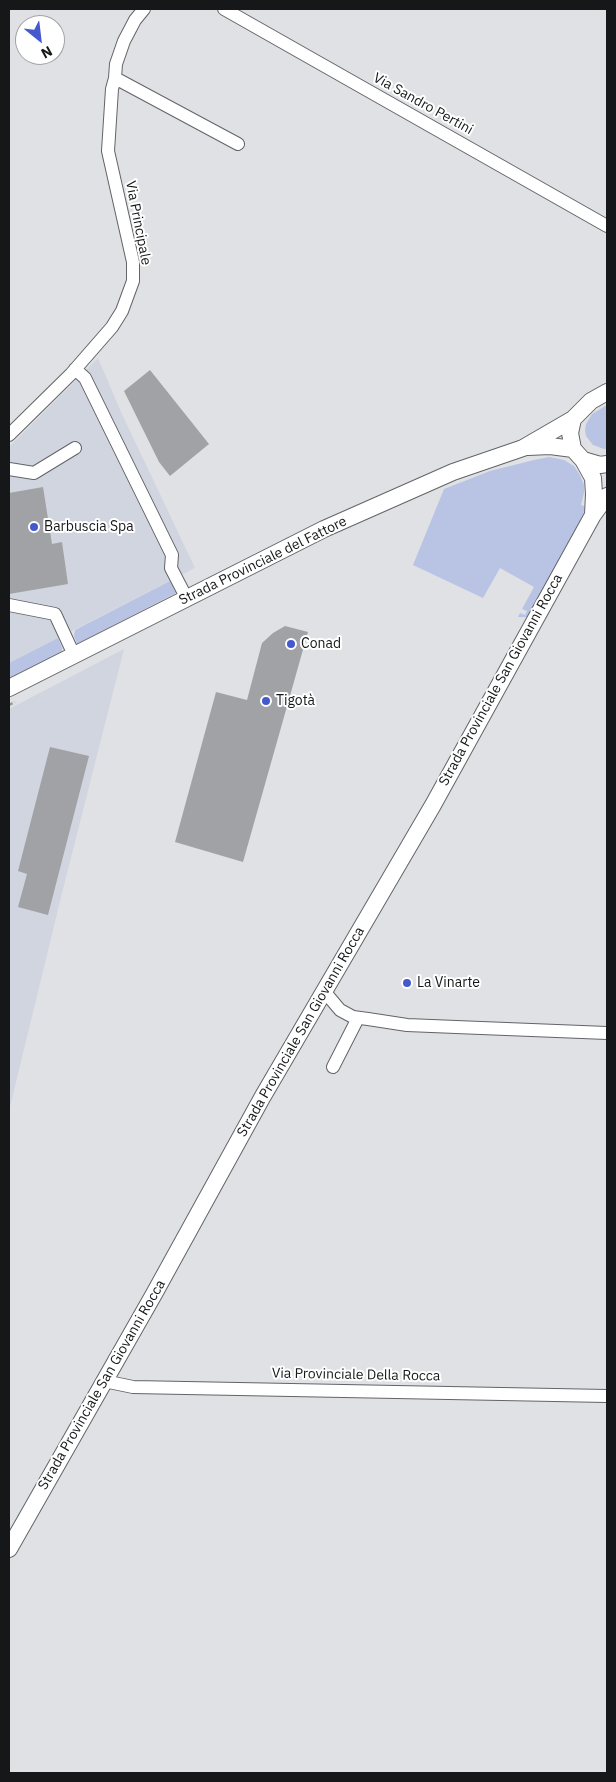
<!DOCTYPE html>
<html>
<head>
<meta charset="utf-8">
<style>
	body { margin:0 }
	#map { position:relative; width:616px; height:1782px; overflow:hidden; background:#dfe1e5; font-family:"IBM Plex Sans",sans-serif }
	canvas { display:block }
	.frame { position:absolute; inset:0; border:10px solid #161718; pointer-events:none }
	.north { position:absolute; left:15px; top:15px; width:50px; height:50px; box-sizing:border-box; background:#fff; border:1px solid #a2a2a3; border-radius:50%; rotate:151deg; font-size:14px; font-weight:700; line-height:20px; text-align:center; color:#161718 }
	.north::after { content:''; display:block; margin:auto; width:18px; height:22px; background:#4459cd; clip-path:polygon(50% 0,100% 100%,50% 72%,0 100%) }
</style>
</head>
<body>
<div id="map">
<canvas width="616" height="1782"></canvas>
<div class="frame"></div>
<div class="north">N</div>
</div>
<script>
const c = document.querySelector('canvas').getContext('2d');
c.lineJoin = 'round';
function fill(path, color) {
  c.fillStyle = color;
  c.fill(path, 'evenodd');
}
function poly(rows) {
  const path = new Path2D();
  for (const r of rows) {
    path.moveTo(r[0], r[1]);
    for (let i = 2; i < r.length; i += 2) path.lineTo(r[i], r[i + 1]);
  }
  return path;
}
function trace(path, color, width, dash) {
  c.strokeStyle = color;
  c.lineWidth = width;
  c.lineCap = dash ? 'butt' : 'round';
  c.setLineDash(dash || []);
  c.stroke(path);
}
function label(font, color, halo, rows, align = 'center') {
  c.font = font + ' "IBM Plex Sans",sans-serif';
  c.lineWidth = 4;
  c.setLineDash([]);
  c.textBaseline = 'middle';
  c.strokeStyle = halo;
  c.fillStyle = color;
  for (const [text, x, y, turn = 0] of rows) {
    c.save();
    c.translate(x, y);
    c.rotate((+turn || 0) * Math.PI / 180);
    c.textAlign = isNaN(turn) ? turn : align;
    if (halo) c.strokeText(text, 0, 0);
    c.fillText(text, 0, 0);
    c.restore();
  }
}
const built = poly([
	[98,358,121,412,195,568,9,663,9,447],
	[124,649,62,893,9,1111,9,709]
]);
const green = poly([
	[607,405,607,449,604,449,593,445,586,436,585,430,586,424,592,414],
	[549,457,564,460,574,466,580,475,584,485,584,493,581,505,586,507,571,544,528,617,518,617,520,613,525,615,527,611,522,609,534,587,500,568,483,598,413,565,444,489,490,471,534,460],
	[170,581,176,593,77,644,74,636,75,630],
	[58,638,62,648,62,652,10,678,9,663]
]);
const building = poly([
	[150,370,209,444,170,476,159,462,124,391],
	[43,487,52,544,62,542,68,584,9,594,9,493],
	[285,626,308,632,243,862,175,842,216,692,247,700,262,643,273,633],
	[50,747,89,756,48,915,18,907,27,874,18,871]
]);
const path = poly([
	[9,705,15,702]
]);
const minor = poly([
	[224,9,607,226],
	[115,78,238,144],
	[75,369,85,378,172,555,171,568,187,599],
	[9,435,71,374,112,327,122,311,133,281,133,262,108,151,112,89,115,78,116,64,124,41,135,20,144,9],
	[9,469,34,473,75,448],
	[9,605,55,614,74,655],
	[324,991,340,1010,353,1017,368,1019,407,1025,456,1027,607,1033],
	[333,1067,358,1018],
	[104,1381,133,1387,607,1396]
]);
const major = poly([
	[607,392,591,401,573,419,570,433,573,449,583,460,600,465,607,464],
	[528,447,550,446,573,449],
	[583,460,593,478,594,494,593,515],
	[9,688,324,529,453,472,523,448,573,419],
	[9,1549,154,1294,263,1096,433,805,593,515,607,496]
]);
const markers = [
	[34,527,5,"#4459cd"],
	[291,644,5,"#4459cd"],
	[266,701,5,"#4459cd"],
	[407,983,5,"#4459cd"]
];
const streetNames = [
	["Via Sandro Pertini",423,104,29],
	["Via Principale",138,223,79],
	["Strada Provinciale del Fattore",263,561,-26],
	["Strada Provinciale San Giovanni Rocca",501,680,-61],
	["Strada Provinciale San Giovanni Rocca",301,1032,-60],
	["Via Provinciale Della Rocca",356,1375,1],
	["Strada Provinciale San Giovanni Rocca",102,1385,-60]
];
const poiNames = [
	["Barbuscia Spa",44,527],
	["Conad",301,644],
	["Tigotà",276,701],
	["La Vinarte",417,983]
];
fill(built, '#d1d5e0');
fill(green, '#b9c4e4');
fill(building, '#a0a2a5');
trace(minor, '#626467', 14);
trace(major, '#626467', 18);
trace(path, '#98999c', 2.5, [4, 2.5]);
trace(minor, '#fff', 12);
trace(major, '#fff', 16);
for (const [x, y, r, color] of markers) {
  const dot = new Path2D();
  dot.arc(x, y, r, 0, 2 * Math.PI);
  c.fillStyle = color;
  c.fill(dot);
  trace(dot, '#fff', 2);
}
label('14px', '#161718', '#fff', streetNames);
label('14px', '#161718', '#fff', poiNames, 'left');
</script>
</body>
</html>
